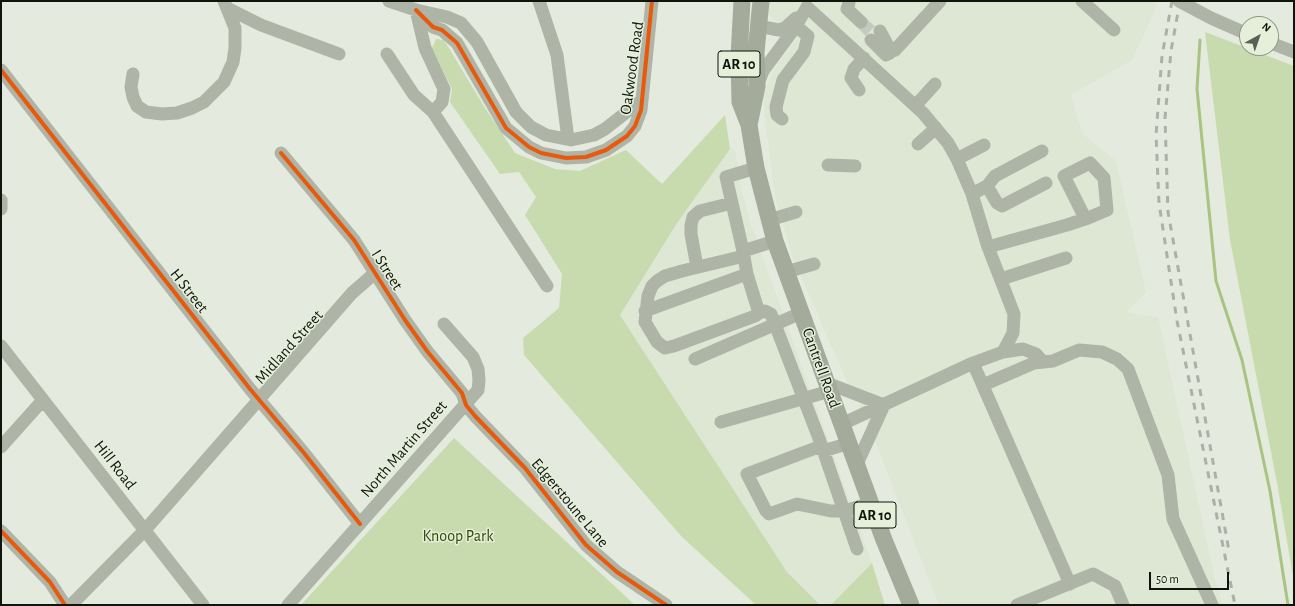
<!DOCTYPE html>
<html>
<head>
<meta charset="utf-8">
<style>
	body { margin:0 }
	#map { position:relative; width:1295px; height:606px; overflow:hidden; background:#e5eadf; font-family:"Alegreya Sans",sans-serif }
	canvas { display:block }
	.frame { position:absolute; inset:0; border:2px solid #10140d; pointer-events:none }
	.north { position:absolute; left:1239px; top:16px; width:40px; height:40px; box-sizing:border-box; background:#e5efda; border:1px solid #909788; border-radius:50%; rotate:40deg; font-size:11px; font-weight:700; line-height:16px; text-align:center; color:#10140d }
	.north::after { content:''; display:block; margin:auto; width:14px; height:18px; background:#5b5f56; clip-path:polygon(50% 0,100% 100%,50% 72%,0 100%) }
	.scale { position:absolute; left:1149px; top:572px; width:80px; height:18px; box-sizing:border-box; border:2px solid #10140d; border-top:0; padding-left:5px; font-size:12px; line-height:14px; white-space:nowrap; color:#10140d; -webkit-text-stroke:3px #e5efda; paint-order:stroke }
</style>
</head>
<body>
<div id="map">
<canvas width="1295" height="606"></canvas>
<div class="frame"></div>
<div class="north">N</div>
<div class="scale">50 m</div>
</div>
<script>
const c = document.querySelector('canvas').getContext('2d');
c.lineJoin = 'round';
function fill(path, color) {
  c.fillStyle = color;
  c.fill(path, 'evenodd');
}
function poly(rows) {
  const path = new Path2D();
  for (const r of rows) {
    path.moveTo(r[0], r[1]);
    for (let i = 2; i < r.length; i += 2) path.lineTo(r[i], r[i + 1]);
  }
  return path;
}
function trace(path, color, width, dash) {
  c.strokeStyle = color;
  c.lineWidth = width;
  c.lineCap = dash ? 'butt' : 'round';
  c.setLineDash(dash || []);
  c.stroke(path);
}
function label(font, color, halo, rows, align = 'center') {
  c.font = font + ' "Alegreya Sans",sans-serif';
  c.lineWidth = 3;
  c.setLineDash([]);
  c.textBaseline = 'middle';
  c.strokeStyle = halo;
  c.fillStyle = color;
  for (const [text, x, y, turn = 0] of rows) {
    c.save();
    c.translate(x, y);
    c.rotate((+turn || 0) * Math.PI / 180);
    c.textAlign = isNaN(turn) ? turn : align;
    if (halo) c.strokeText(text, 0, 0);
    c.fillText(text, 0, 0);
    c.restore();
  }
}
const built = poly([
	[766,1,1152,1,1157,5,1132,60,1071,95,1082,133,1116,161,1146,292,1127,312,1158,317,1215,579,1223,605,939,605,869,426,847,382,792,256,775,197,764,111,764,92,775,67,796,39,765,11],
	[730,149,735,149,741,187,750,221,872,563,831,605,820,605,787,572,620,315,677,223]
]);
const green = poly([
	[1205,32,1294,66,1294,582,1278,488,1230,240],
	[436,39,444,40,485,108,515,153,555,169,580,171,626,150,662,184,725,115,730,149,677,223,620,315,787,572,820,605,756,605,681,536,524,355,523,338,559,308,562,274,525,215,536,197,519,172,500,174,450,102,452,89,432,48],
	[454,438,635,605,301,605],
	[872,563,885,605,831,605]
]);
const stream = poly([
	[1200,40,1197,89,1216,281,1242,360,1270,491,1288,605]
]);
const minorTunnel = poly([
	[861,22,875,36]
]);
const minor = poly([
	[389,1,416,10,447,17,461,23,477,42,516,112,531,127,546,135,571,140,594,135,605,129,642,100],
	[539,1,557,55,568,139],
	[1082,1,1114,30],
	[849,3,847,9,861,22],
	[807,7,923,113,948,143,957,159,972,194,988,247,1014,314,1013,333,1003,352,973,363,842,424],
	[229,9,261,25,339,54],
	[416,10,433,27,442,30,457,43,506,128,529,147,541,153,566,158,586,157,606,150,627,136,635,126,641,110,652,1],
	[416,10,425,48,444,89,442,102,433,112,547,286],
	[758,26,779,30,785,28,796,18],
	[880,31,888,46,895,50,940,1],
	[871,40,886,55,890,53],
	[1271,43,1294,52],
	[387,54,414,95,433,112],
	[1,70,250,389,304,453,360,524],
	[133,74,131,87,133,97,137,106,146,112,162,114,177,113,192,108,204,102,224,82,233,62,235,48,235,28,224,1],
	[758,84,763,71,794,29,807,7],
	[859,90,851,78,854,69,864,58],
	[915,106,935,84],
	[782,119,777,115,776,107,783,80,804,52,808,36,796,26],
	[918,144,936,128],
	[281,153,354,240,405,320,427,351,462,393,466,405,475,416,525,468,586,545,617,572,666,605],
	[957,159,984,145],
	[828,165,855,166],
	[987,186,997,203,1002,206,1046,183],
	[972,194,987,186,995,176,1042,151],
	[1,200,1,209],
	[769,220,796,212],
	[988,247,1067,225,1088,218,1107,210,1104,178,1090,163,1064,176,1085,218],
	[743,251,726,177,756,168],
	[744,256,682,271,665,276,657,281,652,286,648,296,645,322,657,342,665,348,674,346,755,316,759,313,765,311,771,314,820,441,857,549],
	[697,267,691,234,691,225,693,217,700,211,732,203],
	[786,272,814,264],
	[1001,279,1066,258],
	[645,311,747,274],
	[759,313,747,274,743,251,775,241],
	[1,346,203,605],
	[1003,352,1023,349,1036,354,1043,362],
	[695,359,801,313],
	[973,363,1070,584],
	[827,383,884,405],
	[983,385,1034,363,1053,361,1079,350,1102,352,1117,359,1128,369,1168,475,1173,519,1212,605],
	[721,422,830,391],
	[821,446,747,474,766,511,769,514,797,504,831,511,844,511,871,503],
	[1,447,43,400],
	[823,451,850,443],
	[857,464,884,405],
	[1,531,50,582,65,605],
	[71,605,145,530,352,293,375,273],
	[288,605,478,390,479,380,478,369,473,357,444,324],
	[1017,605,1093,574,1115,586,1123,605]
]);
const major = poly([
	[742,1,739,57,740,102,749,125,756,168,775,241,884,540,911,605],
	[749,125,757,86,756,52,761,1]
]);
const rail = poly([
	[1172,1,1162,56,1156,135,1159,203,1177,321,1235,605],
	[1180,1,1171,51,1165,118,1168,212,1229,551]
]);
const minorBridge = poly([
	[1179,1,1211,18,1245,33]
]);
const cycleway = poly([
	[416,10,433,27,442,30,457,43,506,128,529,147,541,153,566,158,586,157,606,150,627,136,635,126,641,110,652,1],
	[1,70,250,389,304,453,360,524],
	[281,153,354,240,405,320,427,351,462,393,466,405,475,416,525,468,586,545,617,572,666,605],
	[1,531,50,582,65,605]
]);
const shields = [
	[739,64,42],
	[875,515,42]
];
const shieldNames = [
	["AR 10",739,64],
	["AR 10",875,515]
];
const streetNames = [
	["Oakwood Road",632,68,-82],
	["I Street",387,270,58],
	["H Street",189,291,52],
	["Midland Street",289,347,-48],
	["Cantrell Road",821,368,70],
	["North Martin Street",404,449,-49],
	["Hill Road",115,465,52],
	["Edgerstoune Lane",570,503,50]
];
const parkNames = [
	["Knoop Park",458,536]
];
fill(built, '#dee7d3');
fill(green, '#c7dbae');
trace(stream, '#a8c480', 3);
trace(minorTunnel, '#c5cac0', 13, [13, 6]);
trace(minor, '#aeb4a6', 13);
trace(major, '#a4ab9b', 17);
trace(rail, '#acb1a7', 3, [7, 7]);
trace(minorBridge, '#aeb4a6', 13);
trace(cycleway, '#e8590c', 4);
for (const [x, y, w] of shields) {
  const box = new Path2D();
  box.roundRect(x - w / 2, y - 13, w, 26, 3);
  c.fillStyle = '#e5efda';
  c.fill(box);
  trace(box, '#10140d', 1);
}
label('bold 15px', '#10140d', null, shieldNames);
label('16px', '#10140d', '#e5efda', streetNames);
label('16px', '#324903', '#e5efda', parkNames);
</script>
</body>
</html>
